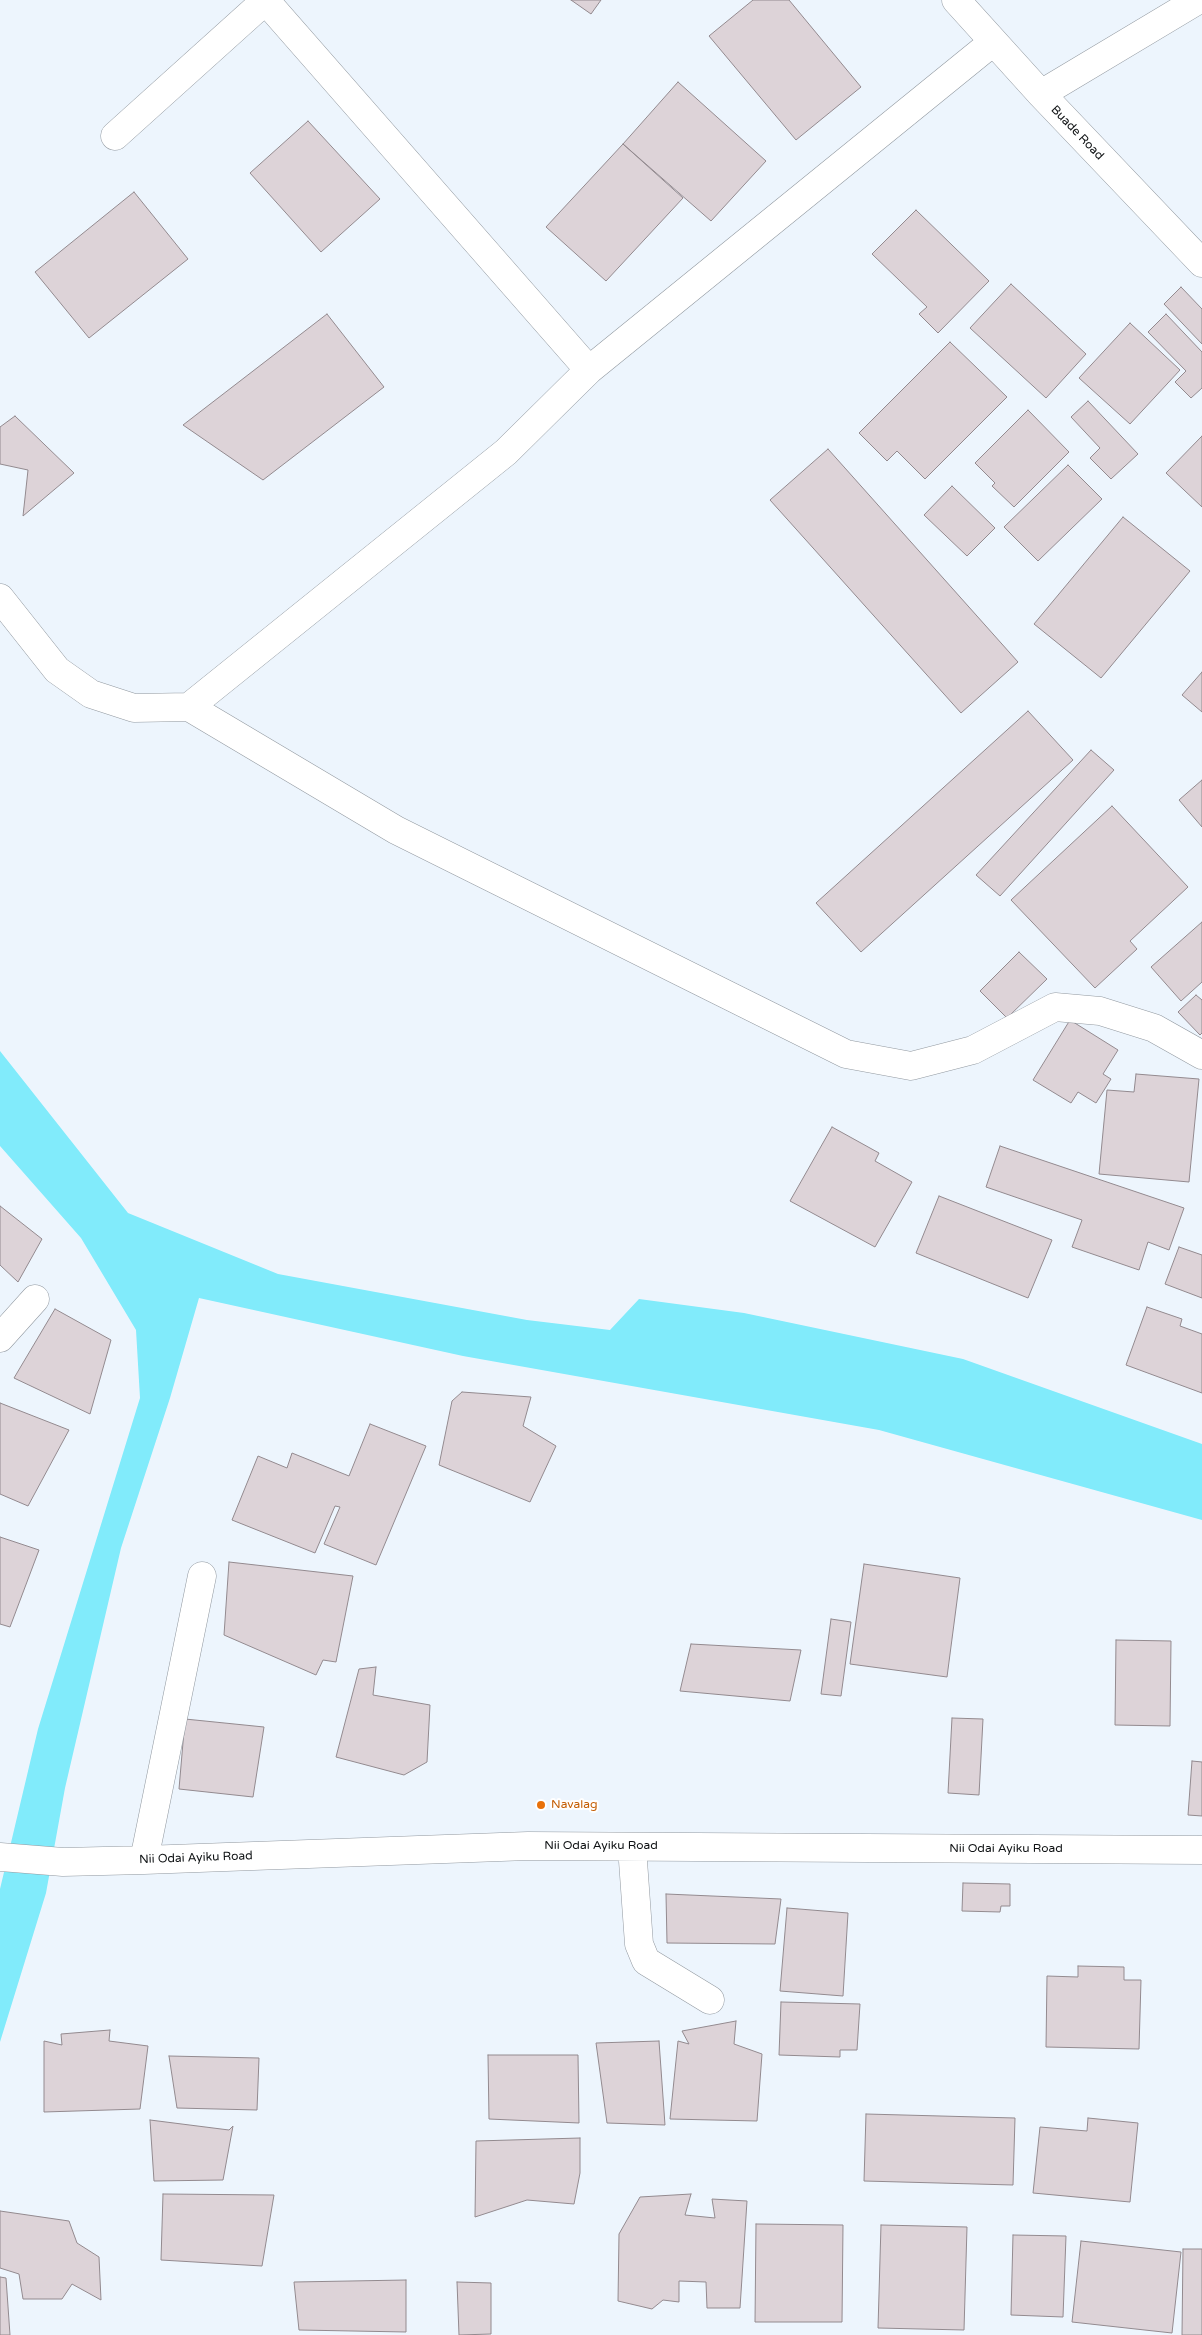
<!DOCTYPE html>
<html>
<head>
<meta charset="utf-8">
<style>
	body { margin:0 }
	canvas { display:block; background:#edf5fd }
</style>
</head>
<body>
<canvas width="1202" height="2335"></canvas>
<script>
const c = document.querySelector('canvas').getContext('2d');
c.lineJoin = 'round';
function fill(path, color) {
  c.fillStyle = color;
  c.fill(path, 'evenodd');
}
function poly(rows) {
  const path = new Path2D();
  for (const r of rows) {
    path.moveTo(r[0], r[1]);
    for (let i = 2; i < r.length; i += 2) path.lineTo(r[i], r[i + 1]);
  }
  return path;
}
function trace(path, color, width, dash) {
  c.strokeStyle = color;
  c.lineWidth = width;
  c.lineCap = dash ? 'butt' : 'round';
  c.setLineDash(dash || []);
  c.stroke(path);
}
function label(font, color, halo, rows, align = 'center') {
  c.font = font + ' "Varela Round",sans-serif';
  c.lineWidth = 4;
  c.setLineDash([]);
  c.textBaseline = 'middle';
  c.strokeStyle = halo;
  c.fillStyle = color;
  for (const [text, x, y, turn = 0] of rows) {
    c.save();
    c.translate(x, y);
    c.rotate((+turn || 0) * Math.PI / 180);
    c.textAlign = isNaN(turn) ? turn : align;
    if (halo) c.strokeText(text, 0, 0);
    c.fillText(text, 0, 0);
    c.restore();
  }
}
const water = poly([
	[0,1051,128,1213,278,1274,527,1320,610,1330,639,1299,744,1313,963,1359,1202,1444,1202,1520,879,1430,463,1356,199,1298,170,1398,121,1548,65,1788,46,1893,0,2042,0,1889,38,1729,140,1398,136,1330,81,1238,0,1146]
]);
const building = poly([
	[571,0,601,0,591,14,571,0],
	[753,0,789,0,861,87,796,140,709,36,753,0],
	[678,82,766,161,711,221,623,144,678,82],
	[308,121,380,199,321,252,250,173,308,121],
	[623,144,683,198,606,281,546,227,623,144],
	[134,192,188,259,89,338,35,272,134,192],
	[916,210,989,281,938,333,919,314,927,307,872,254,916,210],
	[1011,284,1086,354,1046,398,970,328,1011,284],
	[1181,287,1202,309,1202,344,1164,304,1181,287],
	[327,314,384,387,263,480,183,425,327,314],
	[1166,314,1202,352,1202,388,1191,398,1175,382,1186,371,1148,332,1166,314],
	[1130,323,1180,370,1130,424,1079,378,1130,323],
	[950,342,1007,397,925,479,897,451,887,461,859,433,950,342],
	[1088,401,1138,454,1111,479,1090,458,1100,448,1071,417,1088,401],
	[1028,410,1069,452,1014,507,992,486,995,483,975,463,1028,410],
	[15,416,74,473,23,516,28,470,0,464,0,427,15,416],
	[1202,436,1202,507,1166,473,1202,436],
	[828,449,1018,662,961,713,770,500,828,449],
	[1068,465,1102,499,1038,561,1004,527,1068,465],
	[952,486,995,528,967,556,924,515,952,486],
	[1123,517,1190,571,1101,678,1034,624,1123,517],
	[1202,672,1202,712,1182,695,1202,672],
	[1028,711,1073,760,861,952,816,903,1028,711],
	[1091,750,1114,770,1000,896,976,875,1091,750],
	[1202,780,1202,827,1179,800,1202,780],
	[1112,806,1188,887,1130,941,1137,949,1095,988,1011,900,1112,806],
	[1202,922,1202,982,1181,1001,1151,967,1202,922],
	[1019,952,1047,979,1007,1018,980,991,1019,952],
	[1196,995,1202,1000,1202,1033,1200,1035,1178,1012,1196,995],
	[1070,1020,1118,1050,1103,1074,1111,1079,1096,1103,1078,1092,1071,1103,1033,1080,1070,1020],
	[1136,1074,1199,1079,1189,1182,1099,1174,1107,1090,1134,1092,1136,1074],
	[832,1127,879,1153,875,1161,912,1182,875,1247,790,1201,832,1127],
	[1000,1146,1184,1208,1169,1250,1148,1242,1139,1270,1072,1247,1082,1220,986,1187,1000,1146],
	[939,1196,1052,1240,1028,1298,916,1253,939,1196],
	[0,1206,42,1239,18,1282,0,1265,0,1206],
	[1179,1247,1202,1255,1202,1298,1165,1284,1179,1247],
	[1147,1307,1182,1319,1180,1326,1202,1334,1202,1393,1126,1365,1147,1307],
	[55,1309,111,1340,90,1414,14,1378,55,1309],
	[462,1392,531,1397,523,1426,556,1446,530,1502,439,1465,452,1401,462,1392],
	[0,1403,69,1430,28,1506,0,1494,0,1403],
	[370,1424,426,1446,376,1565,324,1544,340,1507,335,1506,315,1553,232,1520,258,1456,287,1468,292,1453,349,1476,370,1424],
	[0,1537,39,1550,10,1627,0,1624,0,1537],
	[229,1562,353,1576,336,1662,323,1660,316,1675,224,1635,229,1562],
	[864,1564,960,1578,947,1677,850,1664,864,1564],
	[831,1619,851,1622,841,1696,821,1694,831,1619],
	[1116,1640,1171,1641,1170,1726,1115,1725,1116,1640],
	[691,1644,801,1650,790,1701,680,1691,691,1644],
	[376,1667,373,1695,430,1705,427,1762,404,1775,336,1757,359,1669,376,1667],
	[952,1718,983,1719,979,1795,948,1793,952,1718],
	[185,1719,264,1727,253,1797,179,1789,185,1719],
	[1192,1761,1202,1762,1202,1816,1188,1815,1192,1761],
	[963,1883,1010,1884,1010,1906,1001,1906,1000,1912,962,1911,963,1883],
	[666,1894,781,1899,775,1944,667,1943,666,1894],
	[787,1908,848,1913,843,1996,780,1991,787,1908],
	[1078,1966,1124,1967,1124,1980,1141,1980,1139,2049,1046,2047,1047,1976,1078,1977,1078,1966],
	[781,2002,860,2004,857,2050,840,2050,840,2057,779,2055,781,2002],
	[736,2021,734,2044,762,2054,757,2121,670,2119,678,2041,689,2044,682,2031,736,2021],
	[110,2030,109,2041,148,2046,140,2109,44,2112,44,2041,62,2045,61,2034,110,2030],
	[659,2041,665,2125,607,2123,596,2043,659,2041],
	[488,2055,578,2055,579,2123,489,2119,488,2055],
	[169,2056,259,2058,257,2110,177,2108,169,2056],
	[866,2114,1015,2118,1013,2185,864,2181,866,2114],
	[1088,2118,1138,2123,1130,2202,1033,2193,1040,2127,1087,2131,1088,2118],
	[150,2120,229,2130,233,2126,223,2180,154,2181,150,2120],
	[580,2138,580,2173,574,2204,527,2200,475,2217,476,2141,580,2138],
	[163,2194,274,2195,262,2266,161,2260,163,2194],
	[691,2194,685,2215,715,2218,712,2199,747,2201,740,2308,707,2308,706,2282,679,2281,679,2302,663,2300,652,2309,618,2301,619,2234,640,2197,691,2194],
	[0,2211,69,2221,77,2243,99,2257,101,2300,72,2284,62,2299,23,2299,19,2274,0,2268,0,2211],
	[756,2224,843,2225,842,2322,755,2322,756,2224],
	[881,2225,967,2227,964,2330,878,2328,881,2225],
	[1013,2235,1066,2236,1063,2317,1011,2315,1013,2235],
	[1081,2241,1181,2252,1172,2333,1072,2322,1081,2241],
	[1183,2249,1202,2249,1202,2335,1182,2335,1183,2249],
	[0,2277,6,2278,10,2335,0,2335,0,2277],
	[406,2280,406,2332,299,2330,294,2282,406,2280],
	[457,2282,491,2283,491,2334,459,2335,457,2282]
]);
const minor = poly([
	[265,0,589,370],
	[956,0,1041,94,1202,263],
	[1041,94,1198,0],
	[115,136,266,0],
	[0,598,57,670,91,694,134,708,189,707,396,830,846,1054,911,1066,973,1050,1055,1007,1100,1011,1154,1028,1202,1055],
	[189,707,506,452,589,370,993,42],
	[0,1338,35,1299],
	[632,1847,639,1944,646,1961,710,2000],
	[0,1857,63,1862,144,1860,528,1846,1202,1850],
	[144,1860,202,1576]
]);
const markers = [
	[541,1805,5,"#e8710a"]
];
const streetNames = [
	["Buade Road",1077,133,46],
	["Nii Odai Ayiku Road",601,1846],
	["Nii Odai Ayiku Road",1006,1849],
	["Nii Odai Ayiku Road",196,1858,-2]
];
const foodNames = [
	["Navalag",551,1805]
];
fill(water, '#81ebfb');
fill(building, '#ddd3d8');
trace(building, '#938a8f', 1);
trace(minor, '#9299a0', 29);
trace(minor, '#fff', 28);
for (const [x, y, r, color] of markers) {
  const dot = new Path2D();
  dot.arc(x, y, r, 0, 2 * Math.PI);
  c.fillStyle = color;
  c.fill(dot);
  trace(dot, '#fff', 2);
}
label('12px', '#0e1113', '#fff', streetNames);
label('12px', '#c56008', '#fff', foodNames, 'left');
</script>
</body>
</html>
